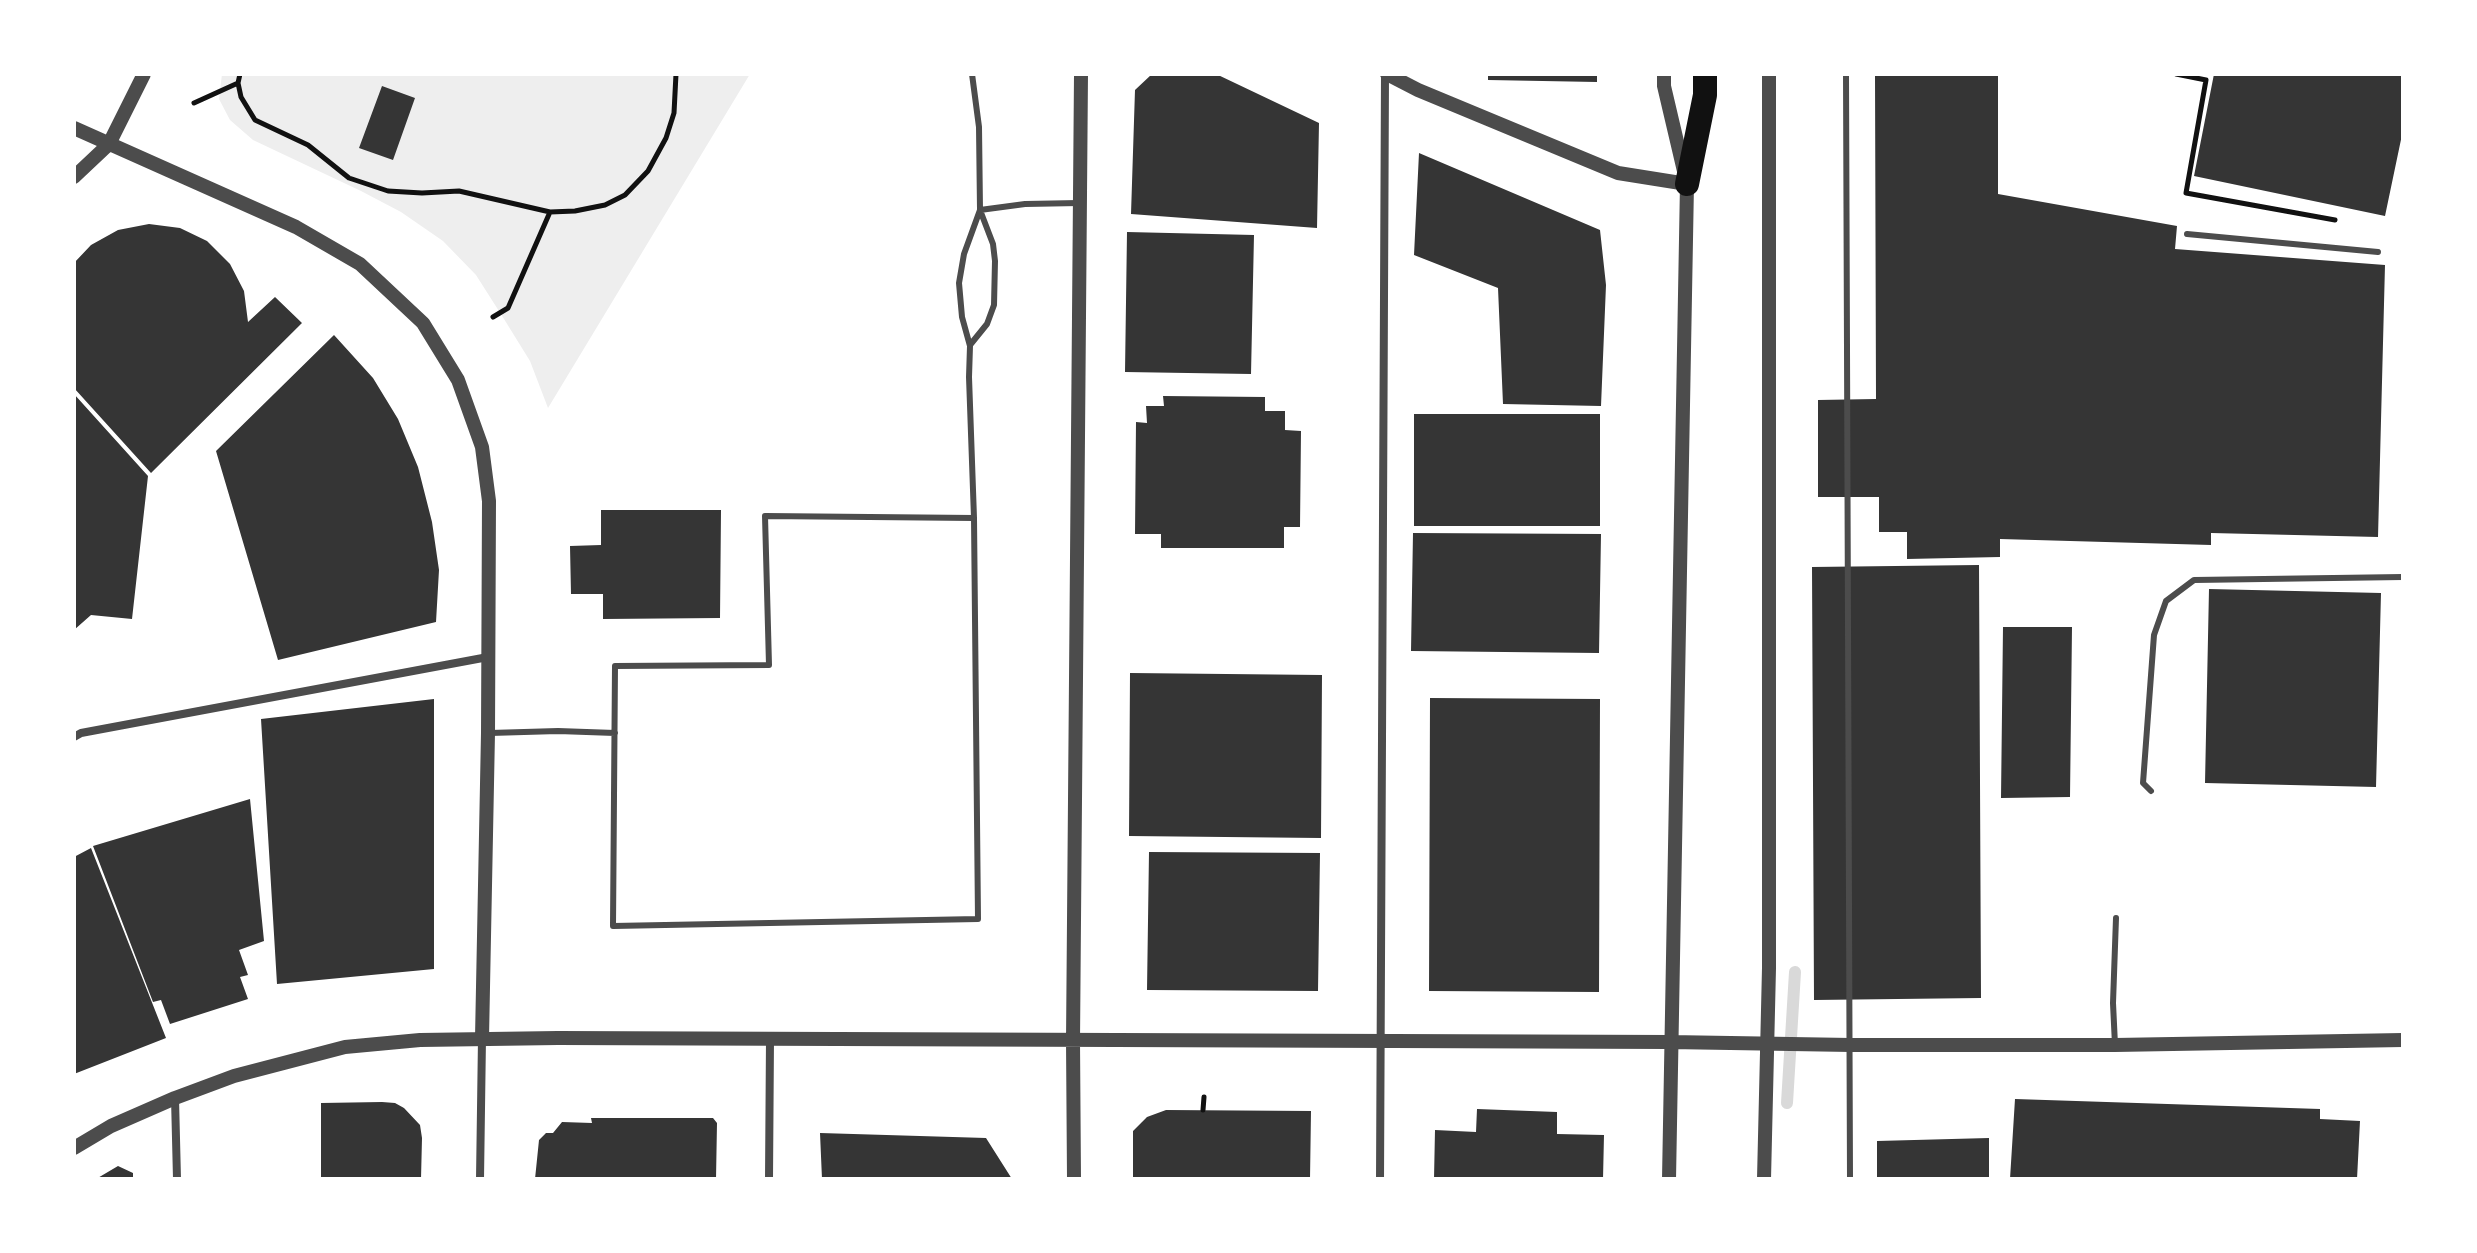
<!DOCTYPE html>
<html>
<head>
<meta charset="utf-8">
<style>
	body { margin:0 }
	#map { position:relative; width:2477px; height:1253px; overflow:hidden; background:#fff; font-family:"Sofia Sans Condensed",sans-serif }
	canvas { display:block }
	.frame { position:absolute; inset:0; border:76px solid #fff; pointer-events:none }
</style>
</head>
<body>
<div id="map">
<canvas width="2477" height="1253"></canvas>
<div class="frame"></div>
</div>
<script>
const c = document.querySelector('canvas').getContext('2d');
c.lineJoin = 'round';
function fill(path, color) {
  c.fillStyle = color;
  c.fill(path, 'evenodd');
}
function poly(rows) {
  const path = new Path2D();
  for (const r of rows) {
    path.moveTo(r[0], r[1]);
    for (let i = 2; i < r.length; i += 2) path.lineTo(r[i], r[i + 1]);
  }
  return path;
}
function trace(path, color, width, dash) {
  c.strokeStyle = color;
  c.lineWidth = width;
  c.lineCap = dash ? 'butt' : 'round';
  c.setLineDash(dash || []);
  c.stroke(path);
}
const green = poly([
	[222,74,750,74,548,408,530,361,504,319,476,275,443,241,401,212,361,191,253,140,230,120,219,99]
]);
const stream = poly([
	[1787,1103,1795,972]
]);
const building = poly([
	[1152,74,1216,74,1319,123,1317,228,1131,214,1135,90],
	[1488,74,1597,74,1597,82,1488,80],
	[1875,74,1998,74,1998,194,2177,226,2175,249,2385,265,2378,537,2211,533,2211,545,2000,539,2000,557,1907,559,1907,532,1879,532,1879,497,1818,497,1818,400,1876,399],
	[2214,74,2403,74,2403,130,2385,216,2194,176],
	[382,86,415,98,393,160,359,148],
	[1419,153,1600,230,1606,285,1601,406,1503,404,1498,288,1414,255],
	[149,224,180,228,207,241,230,264,244,291,248,322,275,297,302,323,151,473,74,388,74,263,91,245,118,230],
	[1127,232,1254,235,1251,374,1125,372],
	[334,335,373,378,398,419,418,467,432,522,439,570,436,622,278,660,216,451],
	[74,394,148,476,132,619,91,615,74,630],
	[1163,396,1265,397,1265,411,1285,411,1285,430,1301,431,1300,527,1284,527,1284,548,1161,548,1161,534,1135,534,1136,422,1147,423,1146,406,1164,406],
	[1414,414,1600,414,1600,526,1414,526],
	[601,510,721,510,720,618,603,619,603,594,571,594,570,546,601,545],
	[1413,533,1601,534,1599,653,1411,651],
	[1979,565,1981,998,1814,1000,1812,567],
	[2209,589,2381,593,2376,787,2205,783],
	[2003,627,2072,627,2070,797,2001,798],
	[1130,673,1322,675,1321,838,1129,836],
	[1430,698,1600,699,1599,992,1429,991],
	[434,699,434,969,277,984,261,719],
	[250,799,264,941,239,950,248,975,240,977,248,999,170,1024,161,1000,153,1002,93,846],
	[91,848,166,1038,74,1074,74,857],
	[1149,852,1320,853,1318,991,1147,990],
	[2015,1099,2320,1109,2320,1119,2360,1121,2357,1179,2010,1179],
	[382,1102,395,1103,404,1108,420,1125,422,1138,421,1179,321,1179,321,1103],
	[1477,1109,1557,1112,1557,1134,1604,1135,1603,1179,1434,1179,1435,1130,1476,1132],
	[1166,1110,1311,1111,1310,1179,1133,1179,1133,1131,1147,1117],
	[591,1118,713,1118,717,1123,716,1179,535,1179,539,1140,546,1133,553,1133,562,1122,592,1123],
	[820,1133,986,1138,1012,1179,822,1179],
	[1989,1138,1989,1179,1877,1179,1877,1141],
	[118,1166,133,1173,133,1179,96,1179]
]);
const path = poly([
	[240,74,238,83,241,97,255,120,308,145,349,178,388,191,422,193,459,191,550,212,575,211,605,205,625,195,648,171,666,138,674,113,676,74],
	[2176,74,2206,80,2186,193,2335,220],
	[194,103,238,83],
	[493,317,508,308,550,212],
	[1203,1110,1204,1097]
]);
const service = poly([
	[972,74,979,127,980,210,964,254,959,283,962,317,970,346,969,377,974,518,978,919,613,926,615,666,769,665,765,516,974,518],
	[1846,74,1850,1179],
	[980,210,1025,204,1079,203],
	[2187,234,2378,252],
	[970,345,987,324,994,305,995,261,993,244,980,210],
	[490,733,558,731,615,733],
	[2151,791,2143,783,2154,635,2166,601,2194,580,2403,577],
	[2115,1045,2113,1003,2116,918]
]);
const minor = poly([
	[74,737,81,733,488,657],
	[175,1098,177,1179],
	[480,1179,482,1038],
	[769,1179,770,1039],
	[1380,1179,1385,74]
]);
const tertiary = poly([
	[1387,74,1418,90,1618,173,1687,184],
	[1664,74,1664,86,1687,184,1669,1179],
	[74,128,296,227,360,264,423,323,458,380,482,447,489,501,488,733,482,1038],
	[74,177,109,144,144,74],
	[74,1148,111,1126,175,1098,234,1076,345,1047,420,1040,558,1038,1116,1040,1670,1042,1851,1045,2115,1045,2403,1040],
	[1074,1179,1073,1041,1081,74],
	[1764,1179,1769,968,1769,74]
]);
const motorway = poly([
	[1687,184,1705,95,1705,74]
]);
fill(green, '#eee');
trace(stream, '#d9d9d9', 12);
fill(building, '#353535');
trace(path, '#111', 5);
trace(service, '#4c4c4c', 6);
trace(minor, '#4c4c4c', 8);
trace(tertiary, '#4c4c4c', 14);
trace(motorway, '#111', 24);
</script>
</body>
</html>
